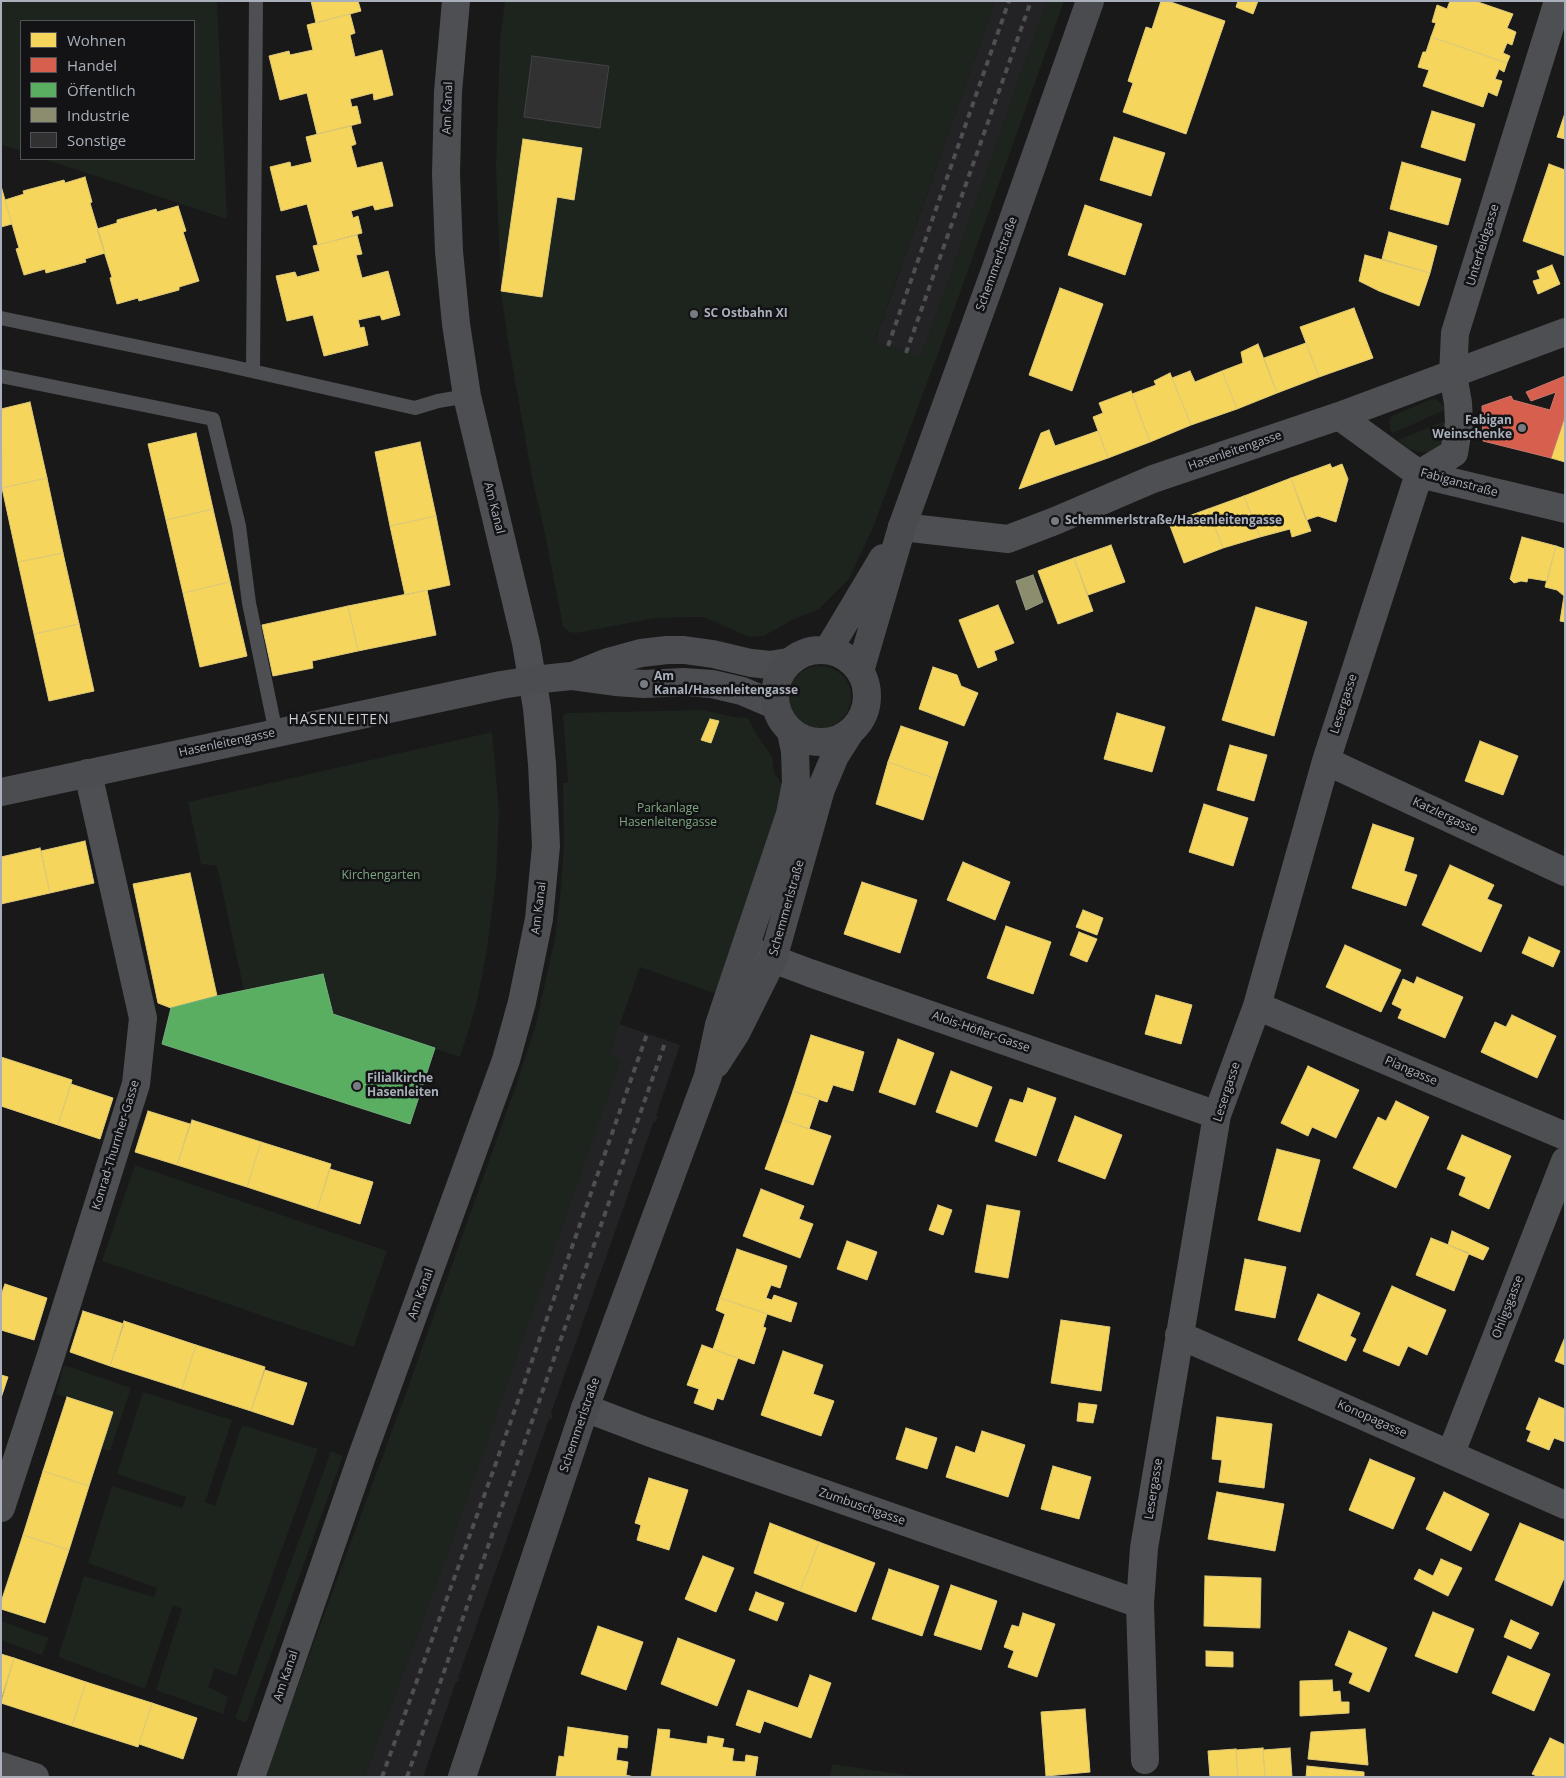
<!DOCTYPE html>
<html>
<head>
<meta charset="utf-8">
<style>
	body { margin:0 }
	#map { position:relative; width:1566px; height:1778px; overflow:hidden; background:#191919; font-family:"Open Sans",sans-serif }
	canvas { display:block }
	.frame { position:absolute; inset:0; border:2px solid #a9b0bb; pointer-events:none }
	.legend { position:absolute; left:20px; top:20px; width:175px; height:140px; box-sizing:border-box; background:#131315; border:1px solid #4f5257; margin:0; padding:6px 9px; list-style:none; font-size:15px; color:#a9b0bb }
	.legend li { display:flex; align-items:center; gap:10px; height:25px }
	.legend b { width:25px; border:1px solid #4f5257 }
</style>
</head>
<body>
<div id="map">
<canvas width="1566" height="1778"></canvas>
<div class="frame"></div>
<ul class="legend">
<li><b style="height:14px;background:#f6d55c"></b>Wohnen</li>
<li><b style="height:14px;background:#d6604d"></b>Handel</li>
<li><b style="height:14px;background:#5aae61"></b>Öffentlich</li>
<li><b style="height:14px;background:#8c8c6e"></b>Industrie</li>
<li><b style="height:14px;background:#313131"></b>Sonstige</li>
</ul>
</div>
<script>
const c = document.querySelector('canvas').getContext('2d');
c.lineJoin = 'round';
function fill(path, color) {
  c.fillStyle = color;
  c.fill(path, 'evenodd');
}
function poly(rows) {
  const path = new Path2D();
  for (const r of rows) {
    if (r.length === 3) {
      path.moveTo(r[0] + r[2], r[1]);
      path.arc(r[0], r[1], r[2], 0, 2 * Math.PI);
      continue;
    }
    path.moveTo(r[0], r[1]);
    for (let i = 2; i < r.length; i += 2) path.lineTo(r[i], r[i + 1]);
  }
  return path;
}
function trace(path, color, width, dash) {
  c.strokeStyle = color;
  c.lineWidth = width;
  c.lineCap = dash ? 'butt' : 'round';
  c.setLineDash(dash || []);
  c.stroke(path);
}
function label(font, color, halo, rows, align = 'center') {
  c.font = font + ' "Open Sans",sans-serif';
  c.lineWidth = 5;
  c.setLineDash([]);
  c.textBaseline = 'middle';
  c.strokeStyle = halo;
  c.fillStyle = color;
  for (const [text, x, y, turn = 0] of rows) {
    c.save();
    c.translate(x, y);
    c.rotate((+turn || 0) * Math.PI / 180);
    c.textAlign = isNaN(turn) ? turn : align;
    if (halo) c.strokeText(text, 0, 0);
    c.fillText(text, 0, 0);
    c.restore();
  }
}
const built = poly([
	[995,1,1047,1,921,358,875,341],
	[619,1024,680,1045,656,1115,658,1116,656,1122,654,1121,551,1413,553,1416,552,1419,549,1419,458,1678,460,1680,456,1682,423,1777,364,1777,423,1620]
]);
const green = poly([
	[1,1,217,1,227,219,44,159,194,159,194,21,21,21,21,151,1,145],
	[505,1,995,1,875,340,921,358,1047,1,1064,1,950,321,874,525,849,579,819,609,794,619,764,636,749,637,704,617,695,617,656,618,576,633,569,632,563,626,544,529,533,482,507,335,501,291,496,168,500,40],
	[1436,399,1443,405,1445,410,1393,433,1391,431,1389,422,1392,416,1429,400],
	[1444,421,1447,425,1445,439,1439,447,1431,452,1420,452,1409,449,1398,440],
	[820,697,31],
	[702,710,734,717,748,718,757,735,772,757,774,772,784,788,783,797,717,994,640,967,609,1054,621,1060,445,1562,364,1777,264,1777,406,1393,517,1083,536,1024,555,938,561,889,564,844,563,783,568,783,563,715,568,713],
	[492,732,499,812,496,878,487,950,476,1006,460,1057,332,1013,323,975,244,990,217,866,201,864,188,802],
	[135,1165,387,1251,354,1347,102,1261],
	[64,1365,131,1388,110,1451,101,1448,113,1412,56,1394],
	[143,1392,232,1420,205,1502,215,1506,242,1425,318,1449,236,1676,215,1668,208,1687,228,1697,223,1714,156,1690,182,1609,173,1605,145,1689,58,1657,84,1576,154,1597,157,1588,88,1563,112,1486,182,1508,186,1497,117,1474],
	[331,1451,343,1456,246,1723,235,1718],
	[1,1621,49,1638,42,1655,1,1640],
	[832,1764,919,1777,830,1777]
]);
const homes = poly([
	[311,1,358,1,361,11,316,23,311,1],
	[1161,1,1168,1,1225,21,1186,134,1123,112,1133,83,1128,81,1146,27,1152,29,1161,1],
	[1238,1,1258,1,1253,14,1236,7,1238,1],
	[1450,1,1475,1,1513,14,1507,28,1516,32,1512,45,1507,43,1503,53,1510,56,1507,63,1431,37,1436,23,1432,22,1437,5,1447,9,1450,1],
	[350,14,355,33,350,35,355,57,382,50,393,95,374,100,373,93,350,99,352,107,357,106,361,123,317,134,307,93,280,100,269,56,289,51,290,55,313,50,307,25,350,14],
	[1431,37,1507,63,1504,72,1499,69,1495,79,1502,81,1497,96,1488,92,1483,107,1423,86,1429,70,1418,67,1423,52,1426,52,1431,37],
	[1432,111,1475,124,1465,161,1421,147,1432,111],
	[1565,113,1565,139,1557,137,1565,113],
	[351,126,356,144,351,146,357,168,382,162,393,206,375,210,373,205,351,211,353,218,358,216,362,233,318,245,307,204,281,211,270,167,290,162,291,167,312,162,306,137,351,126],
	[1114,137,1165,153,1151,196,1100,180,1114,137],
	[523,139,582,148,574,200,557,197,542,297,501,291,523,139],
	[1402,162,1461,179,1448,225,1390,209,1402,162],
	[1549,164,1565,170,1565,256,1523,241,1549,164],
	[85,177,92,202,90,203,105,253,85,259,86,262,46,273,45,269,24,275,16,249,19,248,5,200,24,194,23,191,64,180,65,183,85,177],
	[1,186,12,224,1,227,1,186],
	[1085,205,1142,224,1125,275,1068,255,1085,205],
	[178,206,186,231,183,232,199,281,179,287,179,290,139,301,138,298,117,304,110,278,112,277,97,229,117,223,117,220,156,209,157,212,178,206],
	[1389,232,1437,246,1430,273,1382,259,1389,232],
	[357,235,362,254,356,255,362,278,388,271,400,315,382,320,380,315,358,320,360,328,364,327,368,345,324,356,313,315,287,321,276,276,295,272,297,277,320,271,313,246,357,235],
	[1365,255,1430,273,1419,306,1379,291,1359,281,1365,255],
	[1552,265,1560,284,1538,294,1533,281,1540,279,1537,271,1552,265],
	[1060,288,1103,304,1072,391,1029,375,1060,288],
	[1354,308,1373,358,1319,377,1300,327,1354,308],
	[1306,343,1319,377,1277,393,1264,358,1306,343],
	[1258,344,1277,393,1237,409,1222,371,1243,363,1241,352,1258,344],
	[1190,371,1195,382,1222,371,1237,409,1191,425,1172,378,1190,371],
	[1170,373,1191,425,1150,442,1132,394,1156,385,1154,381,1170,373],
	[1131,391,1150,442,1108,458,1093,417,1103,413,1099,403,1131,391],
	[30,402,47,478,2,488,1,409,30,402],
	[1565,416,1565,462,1551,458,1565,416],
	[1049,430,1055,446,1098,431,1108,458,1019,489,1041,433,1049,430],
	[196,433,213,509,166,520,148,444,196,433],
	[420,442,436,516,390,526,375,452,420,442],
	[1330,464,1332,468,1342,464,1348,479,1336,522,1318,516,1306,520,1291,478,1330,464],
	[47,478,63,553,18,562,2,488,47,478],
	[1291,478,1311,531,1292,537,1290,529,1260,537,1244,496,1291,478],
	[1244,496,1260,537,1223,548,1208,509,1244,496],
	[213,509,230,582,183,593,166,520,213,509],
	[1208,509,1223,548,1184,563,1169,523,1208,509],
	[436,516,450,585,405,595,390,526,436,516],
	[1522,537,1556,546,1547,581,1528,578,1527,582,1521,581,1514,583,1510,579,1522,537],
	[1111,545,1125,582,1088,595,1074,558,1111,545],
	[1556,546,1565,549,1565,622,1560,621,1564,596,1557,590,1545,587,1556,546],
	[63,553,79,624,34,634,18,562,63,553],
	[1074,558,1093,611,1058,624,1038,571,1074,558],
	[230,582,247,656,200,667,183,593,230,582],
	[427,590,436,635,358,651,348,606,427,590],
	[998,605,1014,643,994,651,997,660,978,668,959,620,998,605],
	[348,606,358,651,312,661,313,668,273,676,262,625,348,606],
	[1256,607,1307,622,1274,736,1222,720,1256,607],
	[79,624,94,691,49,701,34,634,79,624],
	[933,667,957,675,961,686,978,693,964,726,919,709,933,667],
	[1117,713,1165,727,1152,772,1104,759,1117,713],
	[710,719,719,721,711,743,701,740,710,719],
	[901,726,948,742,936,779,888,762,901,726],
	[1480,741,1518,756,1503,795,1465,781,1480,741],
	[1230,745,1267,755,1254,801,1217,790,1230,745],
	[888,762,936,779,923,820,876,804,888,762],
	[1204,804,1248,818,1233,866,1189,852,1204,804],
	[1373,824,1414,838,1404,871,1417,875,1406,906,1352,888,1373,824],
	[85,841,94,883,50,893,41,851,85,841],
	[40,848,50,893,1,904,1,857,40,848],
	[963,862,1010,882,995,920,947,900,963,862],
	[1450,865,1494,885,1487,899,1502,905,1481,952,1422,925,1450,865],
	[190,873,217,996,171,1008,158,1003,133,884,190,873],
	[862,882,917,900,900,953,844,934,862,882],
	[1083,910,1103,918,1097,935,1076,927,1083,910],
	[1006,926,1051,942,1033,994,987,978,1006,926],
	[1079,932,1097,939,1087,962,1070,955,1079,932],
	[1529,937,1560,951,1553,967,1522,953,1529,937],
	[1345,945,1401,970,1381,1012,1326,987,1345,945],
	[1417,977,1463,997,1445,1038,1398,1018,1402,1009,1392,1004,1403,979,1414,984,1417,977],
	[1156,995,1192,1005,1181,1044,1145,1034,1156,995],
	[1512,1015,1556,1036,1537,1078,1481,1052,1495,1022,1506,1027,1512,1015],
	[811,1035,864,1052,853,1091,833,1085,827,1102,793,1091,811,1035],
	[898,1039,934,1053,915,1105,879,1092,898,1039],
	[1,1057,72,1080,58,1125,1,1106,1,1057],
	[1308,1066,1359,1090,1336,1138,1312,1127,1308,1136,1281,1123,1308,1066],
	[951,1071,992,1087,977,1127,936,1112,951,1071],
	[71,1084,113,1098,100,1139,58,1125,71,1084],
	[1028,1088,1056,1098,1036,1156,995,1141,1010,1099,1023,1103,1028,1088],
	[793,1091,819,1099,809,1129,783,1120,793,1091],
	[1396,1101,1429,1117,1396,1188,1353,1168,1378,1117,1386,1121,1396,1101],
	[148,1111,190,1124,177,1165,135,1152,148,1111],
	[1075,1116,1122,1135,1105,1179,1058,1161,1075,1116],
	[192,1120,261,1142,247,1187,177,1165,192,1120],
	[783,1120,831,1136,813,1185,765,1169,783,1120],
	[1462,1135,1511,1156,1489,1209,1459,1195,1466,1177,1447,1169,1462,1135],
	[261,1142,331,1164,317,1210,247,1187,261,1142],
	[1277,1149,1320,1160,1300,1232,1258,1220,1277,1149],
	[330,1169,373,1182,360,1224,317,1210,330,1169],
	[761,1189,804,1206,799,1219,813,1224,800,1258,743,1236,761,1189],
	[938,1205,952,1210,943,1235,929,1230,938,1205],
	[987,1205,1020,1211,1008,1278,975,1272,987,1205],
	[1452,1231,1489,1248,1483,1260,1448,1245,1452,1231],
	[1431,1238,1469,1253,1454,1291,1416,1275,1431,1238],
	[847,1241,877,1252,867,1280,837,1269,847,1241],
	[737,1249,787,1266,780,1288,771,1285,766,1298,772,1300,774,1295,797,1303,791,1322,720,1298,737,1249],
	[1245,1259,1286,1267,1275,1318,1235,1310,1245,1259],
	[5,1284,47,1298,34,1340,1,1330,1,1295,5,1284],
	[1392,1286,1446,1310,1427,1355,1408,1346,1399,1366,1363,1351,1392,1286],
	[1318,1294,1360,1313,1350,1336,1356,1339,1346,1361,1298,1340,1318,1294],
	[720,1298,767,1314,763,1327,766,1328,754,1364,713,1349,725,1314,716,1310,720,1298],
	[83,1311,124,1324,110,1366,70,1352,83,1311],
	[1061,1320,1110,1327,1101,1391,1051,1383,1061,1320],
	[124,1321,196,1345,182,1389,110,1366,124,1321],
	[1565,1337,1565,1365,1555,1361,1565,1337],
	[196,1345,265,1367,251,1411,182,1389,196,1345],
	[702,1345,738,1358,723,1400,717,1398,713,1410,694,1403,699,1389,687,1385,702,1345],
	[783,1351,823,1365,813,1394,834,1401,821,1436,761,1415,783,1351],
	[265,1370,307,1383,293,1425,251,1411,265,1370],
	[1,1375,8,1377,1,1398,1,1375],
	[67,1397,113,1412,89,1486,43,1471,67,1397],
	[1539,1398,1565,1409,1565,1442,1554,1438,1549,1450,1527,1441,1531,1431,1526,1429,1539,1398],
	[1079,1403,1097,1405,1093,1423,1077,1421,1079,1403],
	[1217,1417,1272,1424,1264,1488,1219,1482,1222,1460,1212,1459,1217,1417],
	[906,1428,937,1438,927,1469,896,1459,906,1428],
	[982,1431,1025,1445,1008,1497,946,1477,956,1446,975,1453,982,1431],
	[1370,1459,1415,1478,1393,1529,1349,1510,1370,1459],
	[1053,1466,1091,1477,1079,1519,1041,1509,1053,1466],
	[43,1471,89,1486,69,1550,23,1535,43,1471],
	[649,1478,688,1490,669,1550,637,1540,641,1525,635,1523,649,1478],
	[1217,1492,1284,1504,1275,1551,1208,1539,1217,1492],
	[1444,1492,1489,1514,1471,1551,1426,1529,1444,1492],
	[770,1523,819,1542,800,1591,754,1573,770,1523],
	[1520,1523,1565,1542,1565,1576,1552,1606,1495,1580,1520,1523],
	[23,1535,69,1550,45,1623,1,1609,1,1602,23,1535],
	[819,1542,875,1563,856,1612,800,1591,819,1542],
	[703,1556,734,1568,716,1612,685,1599,703,1556],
	[1441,1559,1462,1568,1448,1596,1414,1579,1419,1569,1433,1576,1441,1559],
	[889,1569,939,1586,922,1636,872,1619,889,1569],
	[1205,1576,1261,1578,1260,1628,1204,1626,1205,1576],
	[951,1585,997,1601,981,1650,934,1635,951,1585],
	[756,1592,784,1603,777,1621,749,1610,756,1592],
	[1433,1612,1474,1629,1457,1673,1415,1656,1433,1612],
	[1023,1613,1055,1624,1037,1677,1008,1667,1014,1651,1004,1647,1012,1625,1019,1627,1023,1613],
	[1511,1620,1539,1633,1531,1649,1504,1637,1511,1620],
	[598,1626,643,1642,626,1690,581,1674,598,1626],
	[1349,1631,1387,1648,1369,1692,1349,1683,1353,1673,1335,1665,1349,1631],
	[678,1638,735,1660,717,1706,661,1684,678,1638],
	[1206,1651,1233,1652,1233,1667,1206,1666,1206,1651],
	[1,1654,14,1658,1,1699,1,1654],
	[1508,1656,1550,1674,1534,1711,1492,1693,1508,1656],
	[14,1658,86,1682,72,1726,1,1703,14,1658],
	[810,1675,831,1683,811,1738,764,1721,760,1733,736,1725,748,1690,798,1708,810,1675],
	[1332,1680,1333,1692,1340,1691,1341,1702,1349,1702,1349,1713,1300,1716,1300,1681,1332,1680],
	[86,1682,152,1703,138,1747,72,1726,86,1682],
	[152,1703,197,1718,183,1759,139,1744,152,1703],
	[1085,1709,1090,1772,1046,1776,1041,1712,1085,1709],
	[568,1727,628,1736,627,1748,618,1747,616,1760,628,1762,626,1775,634,1777,556,1777,559,1756,564,1757,568,1727],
	[658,1729,670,1730,669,1738,707,1744,708,1736,724,1739,722,1747,734,1749,732,1761,745,1762,746,1755,758,1757,755,1777,651,1777,658,1729],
	[1365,1729,1368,1765,1308,1759,1311,1732,1365,1729],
	[1550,1738,1565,1745,1565,1777,1539,1777,1532,1774,1550,1738],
	[1263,1748,1265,1777,1238,1777,1236,1750,1263,1748],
	[1290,1748,1292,1777,1265,1777,1263,1750,1290,1748],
	[1236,1749,1238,1777,1210,1777,1208,1751,1236,1749],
	[1307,1766,1364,1772,1364,1777,1306,1777,1307,1766]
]);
const shops = poly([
	[1565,376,1565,416,1551,458,1483,441,1482,406,1511,396,1513,400,1550,410,1556,392,1531,401,1526,392,1565,376]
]);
const public = poly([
	[323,974,333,1014,435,1048,410,1124,162,1044,171,1008,217,996,323,974]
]);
const industry = poly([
	[1033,575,1043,602,1026,610,1016,581,1033,575]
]);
const building = poly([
	[532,56,609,66,600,128,524,117,532,56]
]);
const lane = poly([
	[1,318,221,364,415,408,438,401,467,396],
	[253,371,256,1],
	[1,376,213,419,239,526,249,603,276,733]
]);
const street = poly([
	[1339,416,1419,474,1565,509],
	[1419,474,1454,453,1459,423,1458,403,1453,375,1455,333,1558,1],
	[902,527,1008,539,1055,521,1153,479,1339,416,1565,332],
	[1326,761,1565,872],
	[746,949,810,973,1217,1115],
	[1257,1006,1565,1136],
	[1179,1335,1565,1505],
	[585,1408,648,1432,1140,1604],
	[1451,1453,1565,1161],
	[1,1508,51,1355,136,1084,143,1018,88,773],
	[1145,1760,1140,1604,1144,1548,1217,1115,1257,1006,1326,761,1419,474],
	[1,1766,35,1777],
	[251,1777,362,1456,506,1060,522,1002,539,919,546,846,542,764,537,708,526,643,467,396,456,324,449,251,446,174,448,92,456,1]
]);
const secondary = poly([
	[573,676,608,662,641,653,667,650,684,650,713,654,751,663,770,665,788,662],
	[1,792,501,685,533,680,571,676,615,682,644,684,684,682,712,684,742,691,775,705]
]);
const primary = poly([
	[821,696,46],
	[828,650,883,558],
	[860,671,902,527,997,265,1090,1],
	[716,1064,736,1033,773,959,821,789,835,756,849,734],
	[462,1777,585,1408,708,1076,719,1025,790,814,796,783,795,751,791,732]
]);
const rail = poly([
	[888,346,1009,1],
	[906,353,1031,1],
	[382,1777,496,1463,647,1034],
	[407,1777,666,1040]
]);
const markers = [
	[694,314,5,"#777b82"],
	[1522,428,5,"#777b82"],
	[1055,521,5,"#777b82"],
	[644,684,5,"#777b82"],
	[357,1086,5,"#777b82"]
];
const streetNames = [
	["Am Kanal",448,108,-88],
	["Unterfeldgasse",1483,245,-73],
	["Schemmerlstraße",997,264,-70],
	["Hasenleitengasse",1235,451,-19],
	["Fabiganstraße",1459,483,15],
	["Am Kanal",494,508,76],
	["Lesergasse",1344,704,-72],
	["Hasenleitengasse",227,743,-12],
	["Katzlergasse",1445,816,25],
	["Am Kanal",539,908,-83],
	["Schemmerlstraße",787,908,-74],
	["Alois-Höfler-Gasse",981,1032,19],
	["Piangasse",1411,1071,23],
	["Lesergasse",1227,1092,-72],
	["Konrad-Thurnher-Gasse",116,1145,-73],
	["Am Kanal",421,1294,-70],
	["Ohligsgasse",1508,1307,-69],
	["Konopagasse",1372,1419,24],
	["Schemmerlstraße",580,1425,-71],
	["Lesergasse",1154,1489,-81],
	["Zumbuschgasse",862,1507,19],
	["Am Kanal",286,1676,-71]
];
const poiNames = [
	["SC Ostbahn XI",704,314],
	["Fabigan",1512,421,"right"],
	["Weinschenke",1512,435,"right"],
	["Schemmerlstraße/Hasenleitengasse",1065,521],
	["Am",654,677],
	["Kanal/Hasenleitengasse",654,691],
	["Filialkirche",367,1079],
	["Hasenleiten",367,1093]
];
const parkNames = [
	["Parkanlage",668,809],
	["Hasenleitengasse",668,823],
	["Kirchengarten",381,876]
];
const neighbourhoodNames = [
	["HASENLEITEN",339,720]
];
fill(built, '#232325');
fill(green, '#1c241d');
fill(homes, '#f6d55c');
trace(homes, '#dfca78', 1);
fill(shops, '#d6604d');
trace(shops, '#c8786e', 1);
fill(public, '#5aae61');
trace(public, '#72af7c', 1);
fill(industry, '#8c8c6e');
trace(industry, '#959785', 1);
fill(building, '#313131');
trace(building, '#414245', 1);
trace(lane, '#4d4f52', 14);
trace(street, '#4d4f52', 28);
trace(secondary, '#4c4d51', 28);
trace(primary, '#4a4b4e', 28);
trace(rail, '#4d4f52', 4, [6, 5]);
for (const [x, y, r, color] of markers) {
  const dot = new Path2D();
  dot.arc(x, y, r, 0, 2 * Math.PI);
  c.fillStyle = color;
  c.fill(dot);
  trace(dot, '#131315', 2);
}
label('12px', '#a9b0bb', '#131315', streetNames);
label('bold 12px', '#a9b0bb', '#131315', poiNames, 'left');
label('12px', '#7fa780', '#131315', parkNames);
c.letterSpacing = '1px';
label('14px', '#cbcfd6', '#131315', neighbourhoodNames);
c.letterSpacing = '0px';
</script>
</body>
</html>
